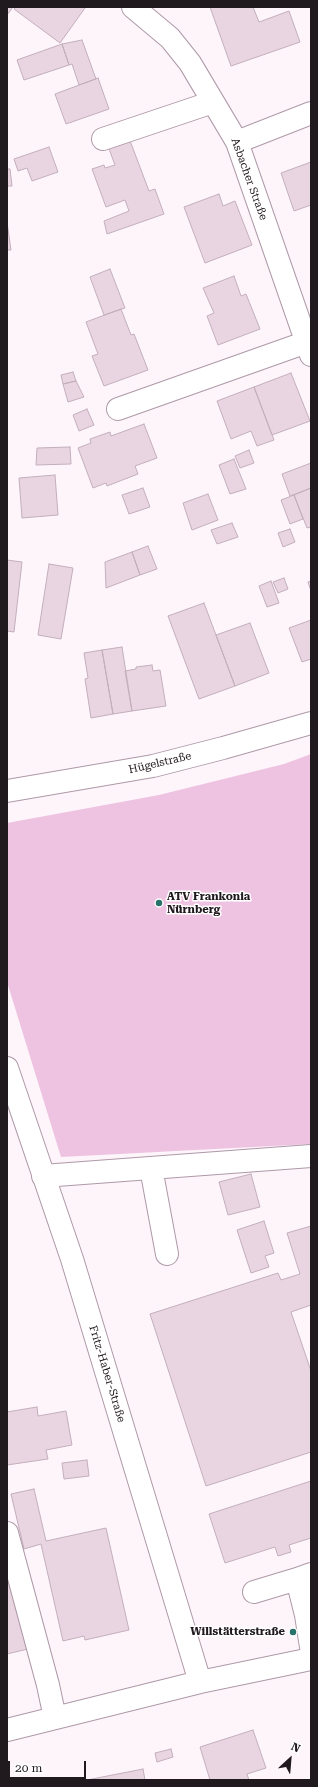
<!DOCTYPE html>
<html>
<head>
<meta charset="utf-8">
<style>
	body { margin:0 }
	#map { position:relative; width:318px; height:1787px; overflow:hidden; background:#fef5fb; font-family:"Roboto Serif",serif }
	canvas { display:block }
	.frame { position:absolute; inset:0; border:8px solid #20191e; pointer-events:none }
	.north { position:absolute; left:270px; top:1739px; width:40px; height:40px; -webkit-text-stroke:3px #fff; paint-order:stroke; rotate:26deg; font-size:11px; font-weight:700; line-height:16px; text-align:center; color:#20191e }
	.north::after { content:''; display:block; margin:auto; width:14px; height:18px; background:#20191e; clip-path:polygon(50% 0,100% 100%,50% 72%,0 100%) }
	.scale { position:absolute; left:8px; top:1761px; width:78px; height:18px; box-sizing:border-box; border:2px solid #20191e; border-top:0; padding-left:5px; font-size:12px; line-height:14px; white-space:nowrap; color:#20191e; -webkit-text-stroke:3px #fff; paint-order:stroke }
</style>
</head>
<body>
<div id="map">
<canvas width="318" height="1787"></canvas>
<div class="frame"></div>
<div class="north">N</div>
<div class="scale">20 m</div>
</div>
<script>
const c = document.querySelector('canvas').getContext('2d');
c.lineJoin = 'round';
function fill(path, color) {
  c.fillStyle = color;
  c.fill(path, 'evenodd');
}
function poly(rows) {
  const path = new Path2D();
  for (const r of rows) {
    path.moveTo(r[0], r[1]);
    for (let i = 2; i < r.length; i += 2) path.lineTo(r[i], r[i + 1]);
  }
  return path;
}
function trace(path, color, width, dash) {
  c.strokeStyle = color;
  c.lineWidth = width;
  c.lineCap = dash ? 'butt' : 'round';
  c.setLineDash(dash || []);
  c.stroke(path);
}
function label(font, color, halo, rows, align = 'center') {
  c.font = font + ' "Roboto Serif",serif';
  c.lineWidth = 3;
  c.setLineDash([]);
  c.textBaseline = 'middle';
  c.strokeStyle = halo;
  c.fillStyle = color;
  for (const [text, x, y, turn = 0] of rows) {
    c.save();
    c.translate(x, y);
    c.rotate((+turn || 0) * Math.PI / 180);
    c.textAlign = isNaN(turn) ? turn : align;
    if (halo) c.strokeText(text, 0, 0);
    c.fillText(text, 0, 0);
    c.restore();
  }
}
const green = poly([
	[311,754,311,1144,61,1157,7,982,7,823,159,795,284,764]
]);
const building = poly([
	[7,7,13,7,7,15,7,7],
	[16,7,84,7,85,8,60,43,14,9,16,7],
	[210,7,253,7,259,22,289,11,300,42,231,66,210,7],
	[82,40,96,79,79,85,72,64,69,65,62,44,82,40],
	[62,44,69,65,24,80,17,60,62,44],
	[98,78,109,109,66,124,55,94,98,78],
	[129,138,149,191,155,189,164,214,107,234,104,221,129,211,125,200,106,207,92,169,104,165,105,168,115,165,108,146,129,138],
	[49,147,58,172,32,181,27,168,18,171,14,159,49,147],
	[311,162,311,205,294,211,281,173,311,162],
	[7,169,10,169,12,186,7,186,7,169],
	[219,194,223,206,235,201,252,245,205,263,184,207,219,194],
	[7,222,11,250,7,250,7,222],
	[110,269,125,308,104,315,90,277,110,269],
	[234,276,241,296,246,294,260,329,218,345,207,316,214,313,203,288,234,276],
	[121,309,131,335,134,334,148,370,104,386,92,356,98,354,86,322,121,309],
	[73,372,76,381,63,384,61,375,73,372],
	[291,373,310,421,272,435,254,387,291,373],
	[76,381,84,397,68,402,63,384,76,381],
	[254,387,274,440,257,446,251,431,231,439,217,401,254,387],
	[87,409,94,425,79,431,73,415,87,409],
	[144,424,157,458,135,466,138,474,107,486,106,483,93,488,78,448,91,443,90,439,110,432,111,436,144,424],
	[70,447,71,464,36,465,37,448,70,447],
	[249,450,254,463,240,468,235,456,249,450],
	[234,459,246,489,230,494,219,465,234,459],
	[311,463,311,488,290,496,282,474,311,463],
	[55,475,58,515,22,518,19,478,55,475],
	[143,488,150,507,129,514,122,495,143,488],
	[311,488,311,527,307,528,294,495,311,488],
	[208,494,218,520,192,530,183,503,208,494],
	[294,495,303,519,290,524,281,500,294,495],
	[232,523,238,537,217,544,211,530,232,523],
	[290,529,295,542,283,547,278,533,290,529],
	[148,546,157,569,140,575,132,552,148,546],
	[132,552,140,575,106,588,105,562,132,552],
	[7,560,22,562,14,632,7,631,7,560],
	[49,564,73,568,61,639,38,635,49,564],
	[284,578,288,589,278,593,273,582,284,578],
	[271,581,279,603,267,607,259,586,271,581],
	[311,581,311,591,308,582,311,581],
	[204,603,235,686,199,699,168,616,204,603],
	[311,620,311,659,302,662,289,628,311,620],
	[250,623,269,673,235,686,216,635,250,623],
	[122,647,132,711,113,714,102,650,122,647],
	[102,650,113,714,91,718,85,679,88,678,84,653,102,650],
	[152,665,153,671,160,670,166,706,132,711,125,671,136,669,136,667,152,665],
	[251,1174,260,1207,228,1215,219,1182,251,1174],
	[264,1221,274,1253,265,1256,269,1267,251,1273,237,1230,264,1221],
	[311,1226,311,1305,291,1312,311,1371,311,1452,206,1486,150,1314,278,1273,281,1280,300,1274,287,1233,311,1226],
	[37,1407,38,1416,66,1411,72,1445,46,1450,48,1459,7,1465,7,1412,37,1407],
	[87,1460,89,1476,64,1479,62,1463,87,1460],
	[311,1481,311,1538,289,1545,291,1552,278,1556,275,1547,225,1563,209,1514,311,1481],
	[34,1489,46,1541,106,1528,129,1630,85,1640,84,1636,63,1641,41,1544,24,1549,11,1494,34,1489],
	[7,1573,28,1649,7,1654,7,1573],
	[253,1730,266,1768,247,1774,249,1780,210,1780,200,1747,253,1730],
	[171,1749,173,1757,157,1762,155,1753,171,1749],
	[143,1769,145,1780,87,1780,143,1769]
]);
const minor = poly([
	[133,7,170,38,190,63,237,142,311,355],
	[103,139,213,102],
	[237,142,311,113],
	[118,409,307,342],
	[7,791,153,766,223,748,311,723],
	[7,1068,72,1259,200,1682],
	[151,1168,167,1254],
	[43,1176,311,1156],
	[7,1533,48,1685,55,1718],
	[311,1574,297,1579,306,1615,311,1647],
	[254,1592,297,1579],
	[7,1730,200,1682,311,1659]
]);
const markers = [
	[159,903,4,"#29726c"],
	[293,1632,4,"#29726c"]
];
const streetNames = [
	["Asbacher Straße",249,179,70],
	["Hügelstraße",160,763,-13],
	["Fritz-Haber-Straße",107,1374,73]
];
const poiNames = [
	["ATV Frankonia",167,897],
	["Nürnberg",167,910],
	["Willstätterstraße",285,1632,"right"]
];
fill(green, '#eec3e1');
fill(building, '#e9d4e2');
trace(building, '#c3aebc', 1);
trace(minor, '#ae99a7', 24);
trace(minor, '#fff', 22);
for (const [x, y, r, color] of markers) {
  const dot = new Path2D();
  dot.arc(x, y, r, 0, 2 * Math.PI);
  c.fillStyle = color;
  c.fill(dot);
  trace(dot, '#fff', 1.5);
}
label('11px', '#20191e', '#fff', streetNames);
label('bold 11px', '#20191e', '#fff', poiNames, 'left');
</script>
</body>
</html>
